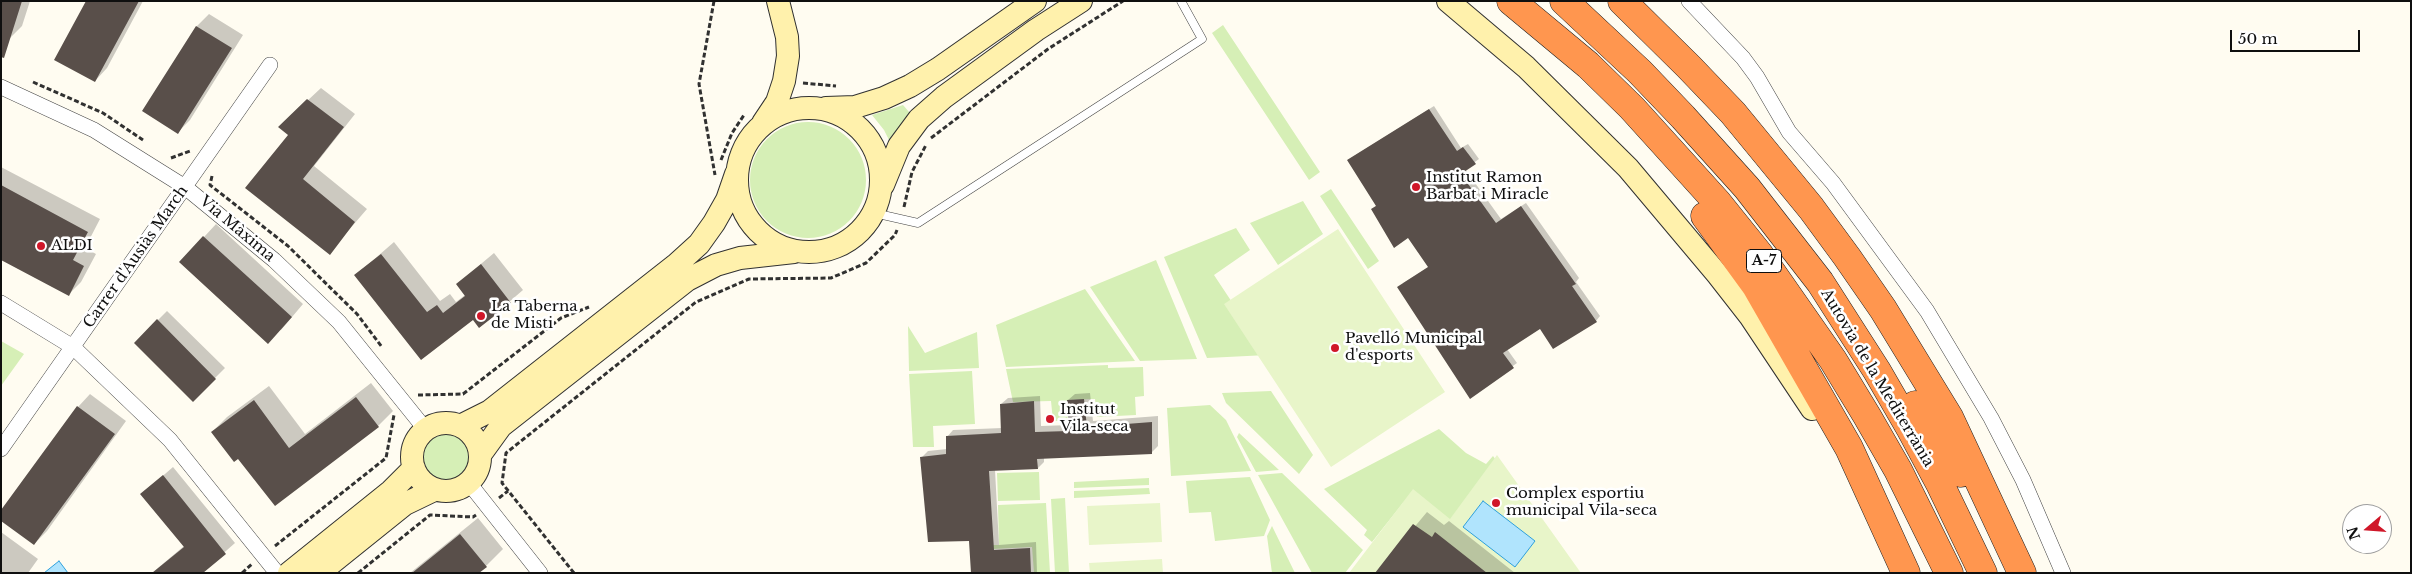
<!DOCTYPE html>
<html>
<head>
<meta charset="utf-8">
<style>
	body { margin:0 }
	#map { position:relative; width:2412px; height:574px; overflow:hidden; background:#fffcf1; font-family:"Libre Baskerville",serif }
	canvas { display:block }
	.frame { position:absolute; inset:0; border:2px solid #0f0f0f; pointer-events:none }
	.north { position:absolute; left:2342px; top:504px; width:50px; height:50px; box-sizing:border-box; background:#fff; border:1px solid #9f9f9f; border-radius:50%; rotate:252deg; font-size:14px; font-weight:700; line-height:20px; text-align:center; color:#0f0f0f }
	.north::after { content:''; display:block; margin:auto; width:18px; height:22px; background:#d01729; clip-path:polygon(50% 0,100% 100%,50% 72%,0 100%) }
	.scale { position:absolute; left:2230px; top:30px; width:130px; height:22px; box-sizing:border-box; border:2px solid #0f0f0f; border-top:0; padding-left:6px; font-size:15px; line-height:18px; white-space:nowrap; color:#0f0f0f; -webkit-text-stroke:4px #fff; paint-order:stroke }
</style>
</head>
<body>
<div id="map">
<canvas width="2412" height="574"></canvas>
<div class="frame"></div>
<div class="north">N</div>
<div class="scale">50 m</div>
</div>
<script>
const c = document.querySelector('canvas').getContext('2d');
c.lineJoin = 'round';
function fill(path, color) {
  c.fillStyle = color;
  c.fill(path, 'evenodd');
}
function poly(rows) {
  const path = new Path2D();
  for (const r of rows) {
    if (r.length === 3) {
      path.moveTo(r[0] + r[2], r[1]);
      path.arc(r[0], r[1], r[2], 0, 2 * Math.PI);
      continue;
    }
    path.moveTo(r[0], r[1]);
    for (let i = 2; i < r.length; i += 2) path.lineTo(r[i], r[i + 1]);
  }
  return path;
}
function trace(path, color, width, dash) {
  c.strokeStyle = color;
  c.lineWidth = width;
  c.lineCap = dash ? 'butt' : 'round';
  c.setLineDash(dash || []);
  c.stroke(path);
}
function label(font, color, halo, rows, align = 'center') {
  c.font = font + ' "Libre Baskerville",serif';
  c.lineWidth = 5;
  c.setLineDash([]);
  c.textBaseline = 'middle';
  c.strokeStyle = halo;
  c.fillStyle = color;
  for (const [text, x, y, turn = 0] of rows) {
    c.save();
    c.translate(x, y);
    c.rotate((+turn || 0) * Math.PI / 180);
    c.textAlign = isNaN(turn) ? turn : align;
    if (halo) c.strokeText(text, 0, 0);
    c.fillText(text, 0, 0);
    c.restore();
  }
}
const green = poly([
	[1223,25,1320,172,1309,180,1212,33],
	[903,105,910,113,889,140,884,130,872,115],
	[808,180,58],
	[1331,189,1379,261,1368,269,1320,196],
	[1303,201,1323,234,1278,265,1250,223],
	[1236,228,1250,250,1214,275,1267,355,1207,358,1164,257],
	[1156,260,1197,359,1140,361,1090,287],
	[1085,289,1135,361,1006,367,996,325],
	[908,326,925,353,977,332,979,368,909,371],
	[1,341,24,354,1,386],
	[1108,365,1108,368,1143,367,1144,396,1135,397,1136,415,1097,417,1095,399,1067,400,1068,421,1053,421,1051,401,1013,402,1006,369],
	[972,371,975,424,933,426,934,447,913,447,909,374],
	[1271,391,1313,455,1299,474,1226,403,1222,393],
	[1210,405,1226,420,1251,471,1171,476,1167,408],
	[1439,429,1466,453,1486,464,1493,456,1577,572,1457,528,1403,503,1372,542,1364,535,1367,530,1324,489],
	[446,458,25],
	[1239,433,1279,470,1256,472,1237,437],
	[1039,472,1040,500,998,501,997,473],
	[1282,473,1363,550,1345,573,1312,573,1258,475],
	[1250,477,1270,520,1264,536,1215,541,1211,512,1189,513,1186,481],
	[1149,478,1149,485,1074,488,1074,482],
	[1149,488,1150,494,1074,498,1074,491],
	[1065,498,1069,573,1055,573,1051,499],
	[1046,503,1050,573,1034,573,1032,547,992,549,992,545,999,545,998,505],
	[1272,526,1295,573,1272,573,1267,536]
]);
const pitch = poly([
	[1338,229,1445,392,1331,467,1224,304],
	[1497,455,1581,573,1349,573,1413,489,1450,519],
	[1160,503,1162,542,1089,545,1087,506],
	[1162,559,1163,573,1090,573,1089,563]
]);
const water = poly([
	[1483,501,1535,541,1515,567,1463,527,1483,501],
	[59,561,68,573,44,573,59,561]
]);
const shadow = poly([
	[1,1,30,1,22,26,10,38],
	[87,1,143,1,107,68,95,81],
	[209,14,243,35,190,120,178,132,144,111,197,26],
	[321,88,355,114,314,166,367,209,329,253,247,187,290,134,292,115],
	[1434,106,1461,148,1468,144,1479,159,1465,169,1501,219,1526,203,1579,278,1576,282,1600,316,1596,321,1540,327,1507,349,1517,363,1470,397,1403,283,1429,267,1408,236,1372,209,1377,205,1348,160],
	[1,167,100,219,85,248,96,254,81,282,69,294,1,259],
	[216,224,303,304,281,330,181,262],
	[394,242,440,301,450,294,456,302,465,295,457,284,494,253,523,290,480,327,473,318,421,358,356,275],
	[167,311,225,368,193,400,135,343],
	[371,383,393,411,378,426,275,505,239,457,212,432,227,417,269,386,305,434],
	[1090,393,1093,421,1158,416,1158,446,1152,452,1044,457,1044,462,1038,468,995,470,999,545,1036,542,1037,573,972,573,971,540,921,458,928,451,947,449,947,437,953,430,1002,428,1001,404,1008,398,1040,396,1041,426,1070,425,1068,400,1075,394],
	[90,394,126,421,47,531,34,544,78,407],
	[173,467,235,543,201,573,152,573,184,546,142,494],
	[1427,512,1444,525,1449,521,1515,573,1376,573],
	[478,518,503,549,486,566,477,573,410,573],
	[1,532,38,559,28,573,1,573]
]);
const building = poly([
	[1,1,22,1,4,58,1,57],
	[86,1,139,1,95,82,54,60],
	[196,26,232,48,178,134,142,111],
	[307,99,344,127,303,179,355,222,330,255,245,188,288,135,278,127],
	[1429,109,1457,151,1463,147,1476,164,1461,174,1496,223,1521,206,1576,284,1572,286,1597,322,1553,349,1540,329,1503,353,1514,368,1470,399,1397,287,1428,267,1408,238,1394,248,1371,209,1376,206,1347,160],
	[1,185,88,232,73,260,84,266,69,296,1,260],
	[203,236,292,317,268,344,179,262],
	[381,254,427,312,437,305,443,313,465,296,456,284,481,264,511,303,479,328,473,320,421,360,354,275],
	[157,319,216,379,193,402,134,343],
	[356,397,379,427,275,506,238,459,234,462,211,432,254,400,289,448],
	[1084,399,1087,427,1152,422,1152,454,1037,459,1038,469,989,471,994,550,1030,548,1031,573,971,573,969,541,928,542,920,457,946,454,946,436,1001,433,1000,404,1034,401,1035,432,1069,431,1067,400],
	[77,406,115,434,34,545,1,521,1,510],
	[163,475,226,554,203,573,152,573,184,547,140,494],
	[1413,524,1432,537,1435,532,1487,573,1375,573],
	[460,534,487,567,479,573,412,573]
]);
const path = poly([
	[714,1,699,84,715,175],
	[33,82,103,113,143,140],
	[803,83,836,86],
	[931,138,1048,49,1123,1],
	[171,158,190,151],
	[721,160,732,133,744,115],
	[212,176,210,185,288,246,357,314,382,347],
	[904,207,912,172,926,145],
	[418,395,463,394,561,318,589,307],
	[499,498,508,491],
	[275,546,386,458,394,415],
	[242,573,252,564],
	[358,573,430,515,473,517,476,515],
	[574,573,502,483,506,453,696,302,749,279,831,278,866,263,895,235,897,230]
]);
const lane = poly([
	[874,213,918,223,1202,39,1181,1]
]);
const street = poly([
	[1689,1,1743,58,1757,77,1789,132,1833,183,1927,311,1991,418,2023,480,2063,573],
	[1,87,94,130,185,187,274,260,339,322,426,430],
	[1,303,73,347,170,440,277,573],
	[1,449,270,65],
	[469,483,540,573]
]);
const secondary = poly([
	[1448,1,1526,67,1628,168,1718,275,1750,316,1812,409],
	[826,108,855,107,884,98,910,86,938,69,1035,1],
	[809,180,72],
	[763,123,777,102,784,81,788,56,787,37,778,1],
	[883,185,899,146,919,119,944,97,1036,30,1081,1],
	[446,457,34],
	[460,426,490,411,677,264,699,244,714,223,727,200,736,174],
	[480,455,501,426,687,280,716,265,740,258,794,252],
	[289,573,391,491,414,468],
	[319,573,405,504,434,490]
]);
const highway = poly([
	[1511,1,1588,65,1632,108,1718,203,1759,254,1833,360,1867,416,1898,470,1949,573],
	[1564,1,1640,72,1683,117,1747,188,1820,282,1877,371,1910,428,1940,484,1983,573],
	[1622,1,1689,67,1733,113,1811,208,1847,257,1883,309,1949,417,2022,573],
	[1705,216,1756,286,1849,448,1906,573],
	[1915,405,1961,473]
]);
const markers = [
	[1416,187,5,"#d01729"],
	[41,246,5,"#d01729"],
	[481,316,5,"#d01729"],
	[1335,348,5,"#d01729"],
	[1050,419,5,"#d01729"],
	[1496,503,5,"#d01729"]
];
const shields = [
	[1764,261,35]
];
const shieldNames = [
	["A-7",1764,261]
];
const poiNames = [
	["Institut Ramon",1426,178],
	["Barbat i Miracle",1426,195],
	["ALDI",51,246],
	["La Taberna",491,307],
	["de Misti",491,324],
	["Pavelló Municipal",1345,339],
	["d'esports",1345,356],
	["Institut",1060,410],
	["Vila-seca",1060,427],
	["Complex esportiu",1506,494],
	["municipal Vila-seca",1506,511]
];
const streetNames = [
	["Via Màxima",237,229,40],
	["Carrer d'Ausiàs March",136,257,-55],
	["Autovia de la Mediterrània",1877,378,59]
];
fill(green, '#d6efb6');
fill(pitch, '#e8f5c9');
fill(water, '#b0e4fd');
trace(water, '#2ea0dc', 1);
fill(shadow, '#0003');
fill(building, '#594f4a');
trace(lane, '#424242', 9);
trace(street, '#424242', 16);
trace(secondary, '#313131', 24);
trace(highway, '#202020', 29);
trace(path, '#313131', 3, [5, 2.5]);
trace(lane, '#fff', 8);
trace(street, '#fff', 15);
trace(secondary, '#fff1ac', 22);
trace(highway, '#ff964f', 28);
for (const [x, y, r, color] of markers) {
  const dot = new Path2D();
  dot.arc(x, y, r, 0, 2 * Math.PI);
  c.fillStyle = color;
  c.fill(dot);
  trace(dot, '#fff', 2);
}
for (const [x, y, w] of shields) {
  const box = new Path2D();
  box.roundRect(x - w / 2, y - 11.5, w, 23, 4);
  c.fillStyle = '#fff';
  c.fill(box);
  trace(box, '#0f0f0f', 1);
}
label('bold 14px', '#0f0f0f', null, shieldNames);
label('15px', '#0f0f0f', '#fff', poiNames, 'left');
label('15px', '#0f0f0f', '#fff', streetNames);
</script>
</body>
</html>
